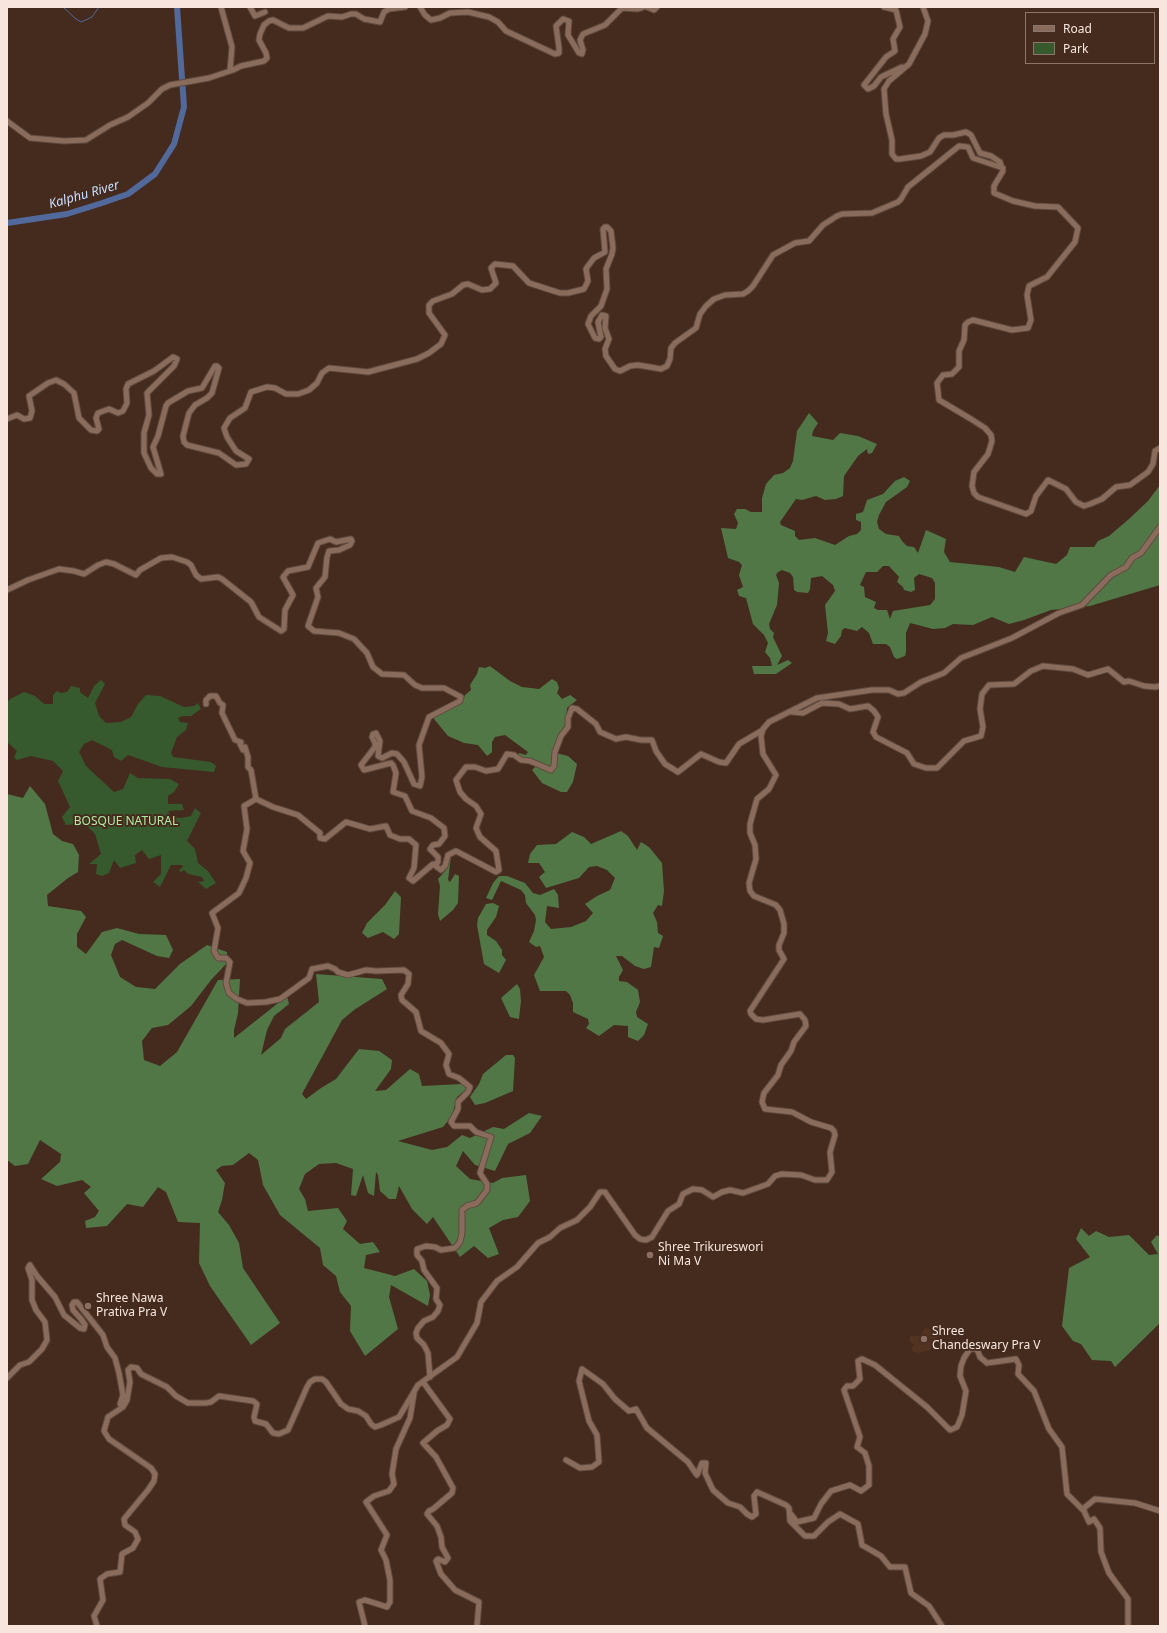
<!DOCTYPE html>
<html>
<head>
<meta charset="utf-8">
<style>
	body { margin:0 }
	#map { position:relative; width:1167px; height:1633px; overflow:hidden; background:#442b1e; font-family:"Noto Sans",sans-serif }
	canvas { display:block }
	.frame { position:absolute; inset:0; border:8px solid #f8e6de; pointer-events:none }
	.legend { position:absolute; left:1025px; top:12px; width:130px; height:52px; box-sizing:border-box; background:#442b1e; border:1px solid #8c766b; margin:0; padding:5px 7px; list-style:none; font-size:12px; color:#f8e6de }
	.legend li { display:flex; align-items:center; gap:8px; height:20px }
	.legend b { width:20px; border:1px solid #8c766b }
</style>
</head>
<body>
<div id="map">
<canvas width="1167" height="1633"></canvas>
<div class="frame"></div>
<ul class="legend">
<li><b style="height:5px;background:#896c5c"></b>Road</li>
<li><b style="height:11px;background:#37592e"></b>Park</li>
</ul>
</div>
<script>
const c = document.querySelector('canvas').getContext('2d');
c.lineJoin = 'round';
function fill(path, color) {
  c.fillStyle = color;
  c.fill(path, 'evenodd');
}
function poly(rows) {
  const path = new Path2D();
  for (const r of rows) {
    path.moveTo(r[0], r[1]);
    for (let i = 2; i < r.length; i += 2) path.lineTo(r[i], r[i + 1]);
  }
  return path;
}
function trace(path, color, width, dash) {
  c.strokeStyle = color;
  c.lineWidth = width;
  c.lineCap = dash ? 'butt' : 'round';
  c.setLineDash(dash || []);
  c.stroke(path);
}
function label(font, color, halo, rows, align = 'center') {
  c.font = font + ' "Noto Sans",sans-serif';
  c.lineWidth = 4;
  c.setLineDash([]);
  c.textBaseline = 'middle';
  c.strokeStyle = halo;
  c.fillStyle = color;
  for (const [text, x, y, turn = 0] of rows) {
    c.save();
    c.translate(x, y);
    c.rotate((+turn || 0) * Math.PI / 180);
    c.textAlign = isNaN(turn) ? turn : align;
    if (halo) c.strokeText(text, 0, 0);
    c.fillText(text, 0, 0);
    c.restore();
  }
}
const built = poly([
	[925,1328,933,1330,938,1328,942,1332,930,1350,919,1353,913,1352,911,1349,914,1345,910,1342,910,1336,920,1336]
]);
const green = poly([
	[101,680,105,684,95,703,99,716,106,723,121,722,131,717,138,704,146,695,160,696,184,707,194,706,198,703,201,709,191,716,183,716,178,718,180,722,188,723,186,730,177,737,171,753,173,757,211,762,216,766,214,772,162,767,128,755,121,761,114,757,112,750,92,740,84,744,79,752,86,766,114,792,123,789,130,773,138,778,170,779,179,784,174,792,168,796,168,804,182,804,184,810,168,811,171,817,181,818,191,816,195,808,201,813,187,841,195,849,198,863,208,871,216,883,206,889,198,882,204,881,202,877,188,874,184,870,181,872,179,870,183,867,182,865,171,865,160,887,153,882,161,874,161,855,149,859,142,850,135,855,136,863,120,868,114,860,109,873,102,876,96,874,97,864,89,864,101,854,95,834,84,823,66,825,62,817,70,807,58,781,63,771,53,761,31,756,17,760,14,757,17,751,7,742,7,703,10,699,24,692,35,696,44,704,53,704,53,695,57,691,61,693,67,692,71,686,80,688,80,692,88,698,94,686]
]);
const forest = poly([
	[809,413,818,423,813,431,812,436,833,440,840,433,858,436,877,444,872,453,868,454,867,449,858,456,844,476,843,496,836,499,825,500,816,496,802,500,796,499,780,522,781,525,795,531,795,536,799,540,815,538,835,545,849,536,857,534,861,530,861,522,856,520,856,514,863,512,867,500,883,494,895,481,904,477,910,481,907,487,886,502,879,515,877,522,879,529,886,534,899,536,902,541,907,546,914,547,918,553,926,530,946,539,944,552,950,562,999,567,1015,572,1024,557,1056,564,1067,555,1070,547,1094,547,1098,541,1109,536,1129,519,1148,501,1160,485,1160,585,1090,606,1051,610,1024,620,1009,624,992,617,973,625,953,624,945,628,933,629,910,623,906,633,906,652,905,656,897,659,894,657,890,647,886,644,873,644,869,633,862,627,857,631,845,628,842,630,841,636,835,644,826,641,828,633,825,605,835,591,833,585,822,576,811,578,810,589,808,593,797,592,794,590,793,577,790,573,782,570,778,572,776,575,779,583,777,605,769,624,770,629,774,633,773,637,782,656,777,665,788,660,792,663,776,674,754,674,752,666,772,666,770,658,765,652,768,643,764,635,753,624,746,598,739,596,737,590,743,587,739,575,742,565,739,562,728,558,721,528,736,529,738,523,734,514,737,509,745,509,751,512,762,512,762,498,766,484,774,475,783,473,790,468,793,461,797,431],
	[883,566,889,566,899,577,897,582,903,587,904,590,911,592,915,590,914,578,919,574,932,578,935,583,935,599,930,605,893,611,890,619,887,610,878,610,874,608,876,602,865,597,864,587,860,585,866,572,877,572],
	[490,666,510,681,522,687,539,689,552,679,557,682,559,688,557,693,562,699,570,695,577,700,567,708,566,729,560,735,554,763,549,769,518,757,519,753,526,755,528,752,505,735,495,737,492,742,492,752,487,756,478,745,464,743,448,736,434,719,436,713,462,703,465,695,471,690,470,685,477,674,479,667,485,668],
	[556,753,568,756,577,764,573,782,567,792,561,792,542,783,532,770,537,765,552,771],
	[30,786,45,804,53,834,62,841,73,844,79,855,78,872,68,878,47,895,48,906,81,911,86,917,77,934,77,947,86,954,102,932,117,928,139,934,166,935,173,950,169,958,157,956,122,940,115,944,111,955,120,977,136,987,155,989,180,964,207,945,227,952,227,963,211,980,191,1006,168,1025,152,1028,142,1041,144,1060,160,1066,177,1052,218,980,240,979,238,1013,234,1030,234,1038,287,996,289,1004,274,1016,267,1030,261,1055,281,1038,285,1029,319,1002,316,974,382,979,387,989,354,1010,342,1020,302,1094,306,1099,321,1088,336,1079,359,1049,379,1051,392,1060,391,1069,375,1091,386,1090,410,1069,419,1074,422,1086,462,1084,467,1089,457,1097,452,1116,443,1127,398,1141,432,1150,447,1147,462,1135,470,1138,493,1127,504,1129,529,1113,542,1116,530,1133,508,1144,495,1171,475,1165,463,1151,456,1166,470,1179,493,1183,502,1178,526,1175,530,1201,518,1217,503,1220,489,1228,499,1254,488,1258,474,1246,460,1257,433,1217,427,1224,412,1209,399,1186,396,1199,389,1199,380,1191,378,1175,376,1172,374,1196,368,1193,363,1175,356,1196,351,1195,353,1169,336,1163,319,1164,305,1174,299,1189,305,1199,308,1211,338,1208,347,1221,343,1229,360,1244,373,1242,380,1252,366,1255,364,1268,395,1276,414,1269,427,1281,430,1295,428,1306,391,1285,389,1297,398,1329,365,1356,350,1331,351,1306,340,1292,336,1276,323,1265,320,1248,280,1215,263,1185,258,1160,249,1153,233,1165,222,1166,216,1170,225,1183,222,1200,218,1212,229,1225,239,1243,243,1268,280,1323,251,1345,210,1286,199,1263,200,1223,178,1222,166,1192,158,1187,143,1207,127,1204,107,1226,86,1228,85,1221,95,1217,99,1211,84,1193,91,1187,82,1180,57,1186,41,1179,60,1162,61,1154,40,1140,28,1164,15,1166,7,1160,7,794,23,798],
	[621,831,628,836,637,850,641,842,649,847,662,863,664,891,662,906,658,905,653,913,657,922,658,933,663,936,659,948,654,947,651,967,644,969,635,966,622,956,616,956,623,970,619,977,619,981,627,982,638,990,640,1002,636,1012,637,1017,648,1024,644,1035,638,1041,628,1037,628,1026,614,1025,599,1036,586,1028,589,1024,588,1019,573,1012,573,1003,570,995,566,991,540,991,534,975,544,957,540,946,536,947,529,942,534,931,536,920,535,915,526,903,525,895,521,890,501,881,492,900,486,898,493,883,499,876,507,876,525,883,533,893,540,895,554,889,558,895,559,908,547,906,545,922,551,929,571,927,586,921,593,913,585,904,597,896,610,890,615,878,607,870,597,866,589,867,579,878,546,888,539,877,545,872,539,863,528,863,530,854,537,845,556,844,572,832,584,837,591,844],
	[448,857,451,857,448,880,450,882,455,874,459,876,458,903,453,910,440,921,438,914,440,886,438,879,446,870],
	[395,891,401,897,399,934,394,939,383,932,368,938,362,933,367,923,385,905],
	[493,903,499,906,496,917,487,930,487,935,496,941,502,950,502,955,506,960,499,973,484,964,477,925,478,918,486,904],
	[517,984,520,989,521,1001,519,1019,510,1017,501,998],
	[506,1055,513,1055,515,1058,513,1091,485,1103,475,1105,470,1097,479,1084,483,1074],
	[1081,1228,1089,1236,1096,1231,1109,1237,1129,1235,1149,1255,1158,1254,1151,1242,1157,1235,1160,1237,1160,1323,1115,1367,1111,1361,1092,1360,1081,1344,1073,1341,1062,1326,1069,1268,1090,1257,1076,1239]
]);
const stream = poly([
	[63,7,76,19,81,22,92,17,99,7]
]);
const river = poly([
	[7,223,67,214,102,203,128,194,155,174,174,144,184,107,177,7]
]);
const minor = poly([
	[221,7,232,47,230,71],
	[250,7,255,16,265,12],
	[420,7,425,15,431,20,440,18,450,13,468,12,489,17,498,22,506,31,555,54,559,53,559,48,556,26,563,19,569,21,568,35,579,53,582,54,583,50,580,40,583,34,605,25,622,8,638,9,644,7],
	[647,7,654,10,657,7],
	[884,7,896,10,900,27,893,39,895,51,886,57,864,85,868,89,874,86,881,77,902,67],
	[923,7,928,21,925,34,909,64,889,81,884,89,886,114,892,140,892,154,896,159,900,159,921,156,930,152,939,138,944,135,953,135,966,132,971,135,980,153,991,156,1000,162,1003,171,994,186,994,193,1013,201,1035,206,1058,207,1078,228,1075,242,1047,277,1029,286,1027,295,1031,320,1028,328,1012,330,973,320,968,322,965,325,964,340,959,351,959,367,952,374,943,375,937,383,939,400,971,419,985,428,991,435,992,441,988,454,974,472,972,486,974,493,978,497,1026,514,1031,511,1036,496,1048,480,1066,489,1076,502,1084,506,1090,504,1102,499,1116,487,1130,485,1148,472,1153,464,1155,451,1160,448],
	[7,121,30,138,64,141,86,140,110,125,128,117,148,103,162,89,170,85,209,78,233,70,241,66,264,61,267,58,266,53,259,40,260,34,264,25,269,21,273,20,289,28,303,28,328,16,342,17,351,14,356,14,364,19,380,22,384,12,389,9,405,7],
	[7,419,17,415,24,419,30,418,32,411,29,396,48,383,56,380,64,384,74,393,79,418,91,430,97,431,99,429,96,418,98,413,109,409,118,413,123,411,127,403,126,389,128,384,154,371,173,357,177,359,174,366,147,393,149,415,144,433,144,453,151,468,157,474,161,474,153,447,158,436,166,406,168,403,188,391,202,388,215,366,217,366,219,368,212,393,207,398,195,405,189,413,183,436,184,442,187,445,219,453,236,465,246,464,249,459,236,451,227,437,224,428,230,418,245,408,251,392,267,387,275,388,286,394,298,394,309,390,317,383,322,373,329,368,368,372,417,359,429,353,441,344,445,335,429,313,429,305,433,301,452,294,463,285,468,284,482,290,490,289,496,283,491,268,495,264,513,266,529,283,560,293,568,293,584,289,588,281,586,269,588,266,594,258,605,252,603,229,605,227,607,227,611,231,613,248,612,254,606,269,607,289,601,306,591,316,588,324,595,338,599,339,601,337,598,322,602,315,606,316,605,328,609,339,605,349,606,356,615,369,620,371,630,366,638,365,661,369,667,366,670,359,671,348,675,343,696,328,700,314,706,306,714,299,725,295,743,294,748,291,753,286,773,255,795,243,809,241,823,225,837,216,842,214,872,213,898,202,901,199,908,187,959,146,968,147,973,158,1003,168],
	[7,590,28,580,59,569,74,571,84,574,98,565,106,562,114,564,136,575,140,570,161,558,172,557,187,562,191,565,196,575,201,579,218,577,222,579,251,602,259,617,281,631,284,629,285,610,293,595,283,577,288,571,308,567,318,543,330,539,336,542,351,539,352,541,350,545,339,550,329,551,327,557,325,577,316,588,318,597,308,626,314,631,339,633,354,639,367,653,373,667,382,674,404,675,415,685,422,688,444,688,461,697,460,701,429,717,419,745,422,777,420,786,414,784,404,762,397,754,392,753,382,758,378,756,380,741,376,733,373,734,372,737,375,743,375,747,361,765,364,770,391,763,393,765,396,773,393,792,405,796,412,811,431,818,444,828,445,836,439,844,433,845,430,849,438,857,438,862,435,865],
	[206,704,206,700,210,696,216,696,220,703,223,705,222,713,235,740,241,742,240,744,243,750,245,747,248,757,248,767,251,770,256,799,273,807,298,815,320,833,320,838,325,839,346,822,370,829,386,826,390,835,400,839,409,839,416,845,414,868,409,878,413,881,433,864,441,870,445,866,448,855,456,851,496,872,499,870,496,851,480,837,476,828,481,814,476,806,466,799,460,792,456,780,466,767,475,767,486,771,498,769,507,754,514,755,521,760,530,761,551,770,554,766,555,752,561,736,568,727,568,718,572,708,577,709,596,724,600,732,616,739,626,737,641,740,652,740,656,751,665,764,678,772,701,754,719,762,726,763,739,744,761,731],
	[792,712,803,713,822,703,839,704,850,709,868,706,874,711,878,717,873,732,876,737,907,753,914,764,926,768,937,768,964,741,981,736,983,727,980,709,982,694,989,685,1014,684,1031,671,1043,666,1073,669,1088,675,1108,669,1124,682,1129,681,1144,686,1155,687,1160,686],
	[256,799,244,806,247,829,243,851,250,863,246,878,239,893,212,913,218,928,214,951,218,958,226,958,230,962,226,983,229,993,237,999,247,1003,266,1002,280,999,309,978,312,969,328,966,335,969,338,972,348,975,366,970,376,971,404,970,409,974,408,984,401,995,402,1000,416,1012,421,1031,441,1043,449,1054,446,1065,449,1074,459,1078,470,1087,468,1092,458,1102,458,1109,451,1122,454,1126,470,1126,476,1132,491,1137,480,1173,487,1184,487,1190,477,1203,467,1206,462,1210,462,1233,460,1242,455,1248,441,1250,435,1247,426,1246,417,1249,417,1255,422,1261,424,1270,437,1288,436,1299,440,1305,438,1311,433,1317,424,1321,418,1328,416,1333,417,1338,424,1345,428,1353,430,1377],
	[7,1378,20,1365,29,1362,42,1349,47,1340,45,1322,36,1310,32,1300,32,1280,28,1268,30,1265,37,1276,55,1297,64,1315,80,1328,84,1329,85,1325,81,1319,73,1310,72,1305,74,1302,77,1302,103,1335,107,1347,115,1358,119,1373,123,1395,120,1404,123,1407],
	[423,1382,450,1419,447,1425,437,1431,423,1443,436,1457,453,1488,452,1493,433,1509,429,1511,427,1514,437,1526,441,1537,442,1547,448,1558,445,1562,438,1559,436,1561,441,1574,455,1590,479,1602,477,1626],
	[566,1460,580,1468,592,1467,599,1462,597,1435,589,1421,579,1381,582,1369,603,1384,615,1399,629,1411,636,1409,647,1428,688,1462,697,1475,702,1463,706,1463,705,1473,713,1490,728,1503,740,1507,747,1514,752,1517,756,1514,754,1496,757,1492,786,1505,789,1508,790,1521,805,1536,814,1536,828,1522,840,1514,858,1524,862,1545,881,1556,890,1567,905,1567,911,1593,929,1606,942,1626],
	[1084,1510,1084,1508,1095,1499,1135,1503,1160,1511],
	[790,1513,797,1522,814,1518,821,1504,831,1491,850,1485,861,1491,869,1485,869,1466,865,1453,857,1447,860,1437,844,1390,847,1386,853,1386,860,1379,858,1361,862,1359,875,1365,927,1407,950,1430,957,1427,962,1415,966,1391,960,1376,961,1366,964,1358,970,1349,977,1349,980,1357,987,1363,1016,1359,1019,1365,1018,1374,1034,1391,1049,1429,1062,1447,1067,1494,1084,1511,1089,1522,1094,1519,1100,1528,1101,1552,1109,1573,1128,1599,1128,1626],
	[97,1626,94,1616,103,1600,100,1579,107,1574,120,1572,122,1554,133,1548,138,1539,135,1532,125,1525,124,1519,148,1490,154,1481,155,1474,151,1468,109,1439,104,1431,108,1417,123,1407,127,1400,130,1382,128,1370,131,1367,137,1368,141,1374,167,1387,176,1396,188,1403,206,1403,211,1402,219,1396,253,1401,257,1404,254,1417,255,1421,266,1424,273,1433,279,1434,288,1430,307,1387,310,1382,315,1379,322,1379,326,1382,341,1404,348,1409,358,1411,366,1416,371,1424,375,1427,381,1425,399,1417,418,1385,457,1357,477,1323,481,1302,497,1281,517,1267,538,1243,550,1237,560,1228,577,1220,590,1207,600,1192,605,1192,607,1195,635,1235,640,1239,646,1240,652,1237,668,1211,679,1204,683,1194,693,1189,702,1190,713,1197,722,1192,730,1190,743,1193,768,1184,775,1176,782,1174,801,1175,815,1180,827,1180,832,1172,830,1152,835,1135,834,1131,831,1128,811,1122,792,1112,765,1109,762,1102,764,1093,778,1075,781,1065,791,1051,794,1042,806,1026,805,1020,800,1014,763,1020,756,1019,751,1014,750,1011,784,959,779,950,779,945,784,933,784,924,780,910,776,905,754,896,750,891,749,883,756,859,755,845,750,833,750,824,757,799,769,789,776,775,763,754,761,736,763,729,769,722,817,698,872,690,889,690,898,694,904,693,921,682,944,673,961,658,1012,638,1059,613,1082,605,1111,575,1126,567,1132,558,1141,553,1160,527],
	[365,1626,359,1602,365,1600,387,1607,390,1602,390,1580,386,1560,381,1550,387,1535,366,1502,374,1496,389,1491,394,1484,392,1474,396,1449,410,1418,414,1393]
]);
const markers = [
	[650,1255,4,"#8d6e63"],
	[88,1306,4,"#8d6e63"],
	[924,1339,4,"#8d6e63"]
];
const parkNames = [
	["BOSQUE NATURAL",126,822]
];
const poiNames = [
	["Shree Trikureswori",658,1248],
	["Ni Ma V",658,1262],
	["Shree Nawa",96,1299],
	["Prativa Pra V",96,1313],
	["Shree",932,1332],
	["Chandeswary Pra V",932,1346]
];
const waterNames = [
	["Kalphu River",84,195,-16]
];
fill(built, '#523221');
fill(green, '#37592e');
fill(forest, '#517747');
trace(stream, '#51699b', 1);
trace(river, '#51699b', 6);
trace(minor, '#604a3e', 7);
trace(minor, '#896c5c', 5);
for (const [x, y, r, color] of markers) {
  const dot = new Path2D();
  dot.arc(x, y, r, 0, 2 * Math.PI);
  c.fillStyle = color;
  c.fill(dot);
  trace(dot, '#442b1e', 1.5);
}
label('12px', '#afeaa0', '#442b1e', parkNames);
label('12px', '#f8e6de', '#442b1e', poiNames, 'left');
label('italic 13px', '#cdddfc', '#442b1e', waterNames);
</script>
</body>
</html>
